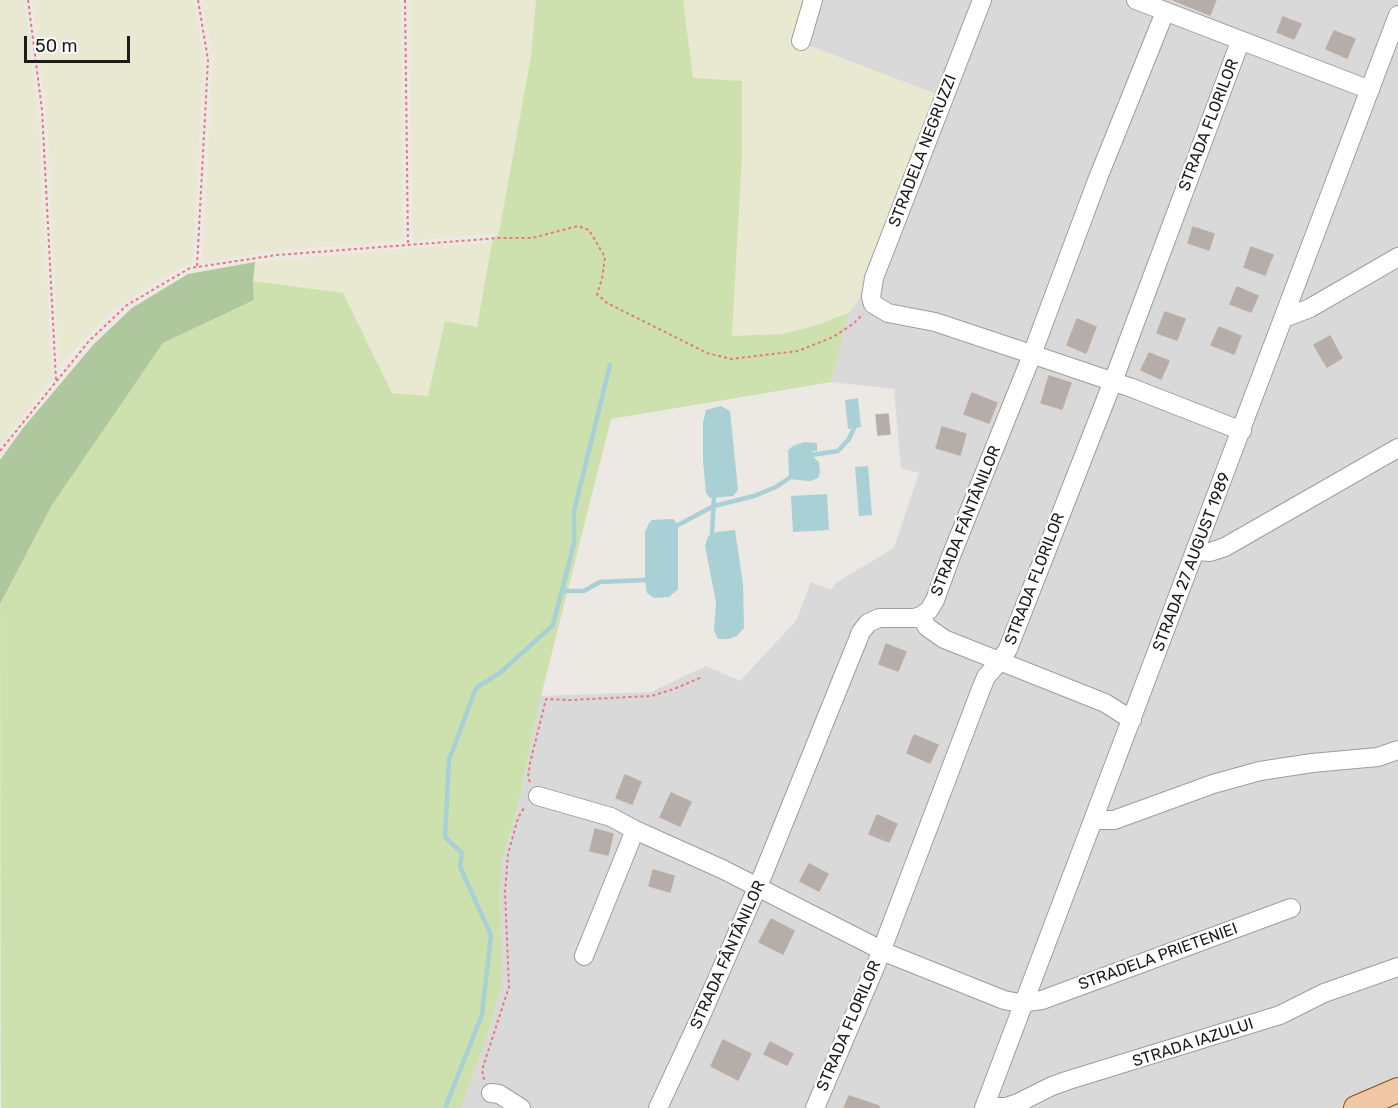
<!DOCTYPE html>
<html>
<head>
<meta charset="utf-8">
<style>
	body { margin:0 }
	#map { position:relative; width:1398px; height:1108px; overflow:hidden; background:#ece8e3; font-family:Rubik,sans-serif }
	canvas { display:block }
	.scale { position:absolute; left:24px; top:36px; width:106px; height:27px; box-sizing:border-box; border:3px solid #1c1c1c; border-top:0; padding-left:8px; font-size:18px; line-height:21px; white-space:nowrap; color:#1c1c1c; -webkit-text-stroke:4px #fff; paint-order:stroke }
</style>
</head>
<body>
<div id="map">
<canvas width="1398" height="1108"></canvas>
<div class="scale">50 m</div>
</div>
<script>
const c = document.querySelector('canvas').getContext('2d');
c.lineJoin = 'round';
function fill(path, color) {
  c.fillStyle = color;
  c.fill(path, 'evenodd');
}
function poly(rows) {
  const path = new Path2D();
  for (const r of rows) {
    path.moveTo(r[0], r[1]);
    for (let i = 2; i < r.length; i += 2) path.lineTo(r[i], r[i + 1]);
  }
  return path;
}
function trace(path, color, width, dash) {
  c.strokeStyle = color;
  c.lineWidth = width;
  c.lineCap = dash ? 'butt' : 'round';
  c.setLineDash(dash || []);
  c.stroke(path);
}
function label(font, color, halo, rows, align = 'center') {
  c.font = font + ' Rubik,sans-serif';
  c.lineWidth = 5;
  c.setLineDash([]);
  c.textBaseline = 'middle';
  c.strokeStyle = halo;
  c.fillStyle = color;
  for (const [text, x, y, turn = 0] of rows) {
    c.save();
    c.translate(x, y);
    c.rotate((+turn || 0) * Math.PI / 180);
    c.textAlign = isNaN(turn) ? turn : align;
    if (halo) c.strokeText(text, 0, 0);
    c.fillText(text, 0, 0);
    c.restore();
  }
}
const residential = poly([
	[808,0,1398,0,1398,1108,461,1108,490,1028,502,982,500,883,502,863,519,801,541,696,651,692,706,666,740,681,796,621,811,582,831,590,837,582,894,548,919,473,901,468,894,389,831,382,849,313,859,299,891,206,936,94,794,40]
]);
const farmland = poly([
	[0,0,24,0,38,113,52,378,0,446],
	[33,0,194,0,204,62,192,263,182,266,117,306,59,365,47,112],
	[202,0,401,0,403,241,285,249,203,262,213,58],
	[410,0,536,0,531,56,499,233,413,240],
	[683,0,808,0,794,40,936,94,891,206,859,299,849,313,817,325,783,334,732,336,742,155,742,82,693,78],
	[492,242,477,327,445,322,428,396,392,393,343,293,253,281,255,262]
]);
const grass = poly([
	[536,0,683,0,693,78,742,81,742,155,732,336,783,334,817,325,849,313,831,382,611,419,541,696,519,801,502,863,500,883,502,982,490,1028,461,1108,1,1108,0,604,52,505,163,343,254,300,253,281,343,293,392,393,428,396,445,321,477,327,492,242,499,233,531,56]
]);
const forest = poly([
	[255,262,253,281,254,300,163,343,52,505,0,604,0,460,23,428,94,344,132,308,188,274]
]);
const water = poly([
	[858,398,861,427,848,429,845,400],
	[721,406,730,411,738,490,733,496,710,498,706,493,703,461,703,423,706,410],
	[804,442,817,443,817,451,813,451,811,455,819,462,820,472,818,478,810,481,789,479,788,450,793,446],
	[868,466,872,515,859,516,855,467],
	[827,494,829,530,793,532,791,496],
	[673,519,678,524,678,589,669,597,654,598,647,593,645,580,645,532,649,523,652,520],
	[735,530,743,584,744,628,737,636,728,639,718,639,714,631,716,602,705,546,708,536,717,532]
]);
const stream = poly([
	[808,459,811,455,838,451,849,439,854,428],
	[674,527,714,506,754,496,776,487,792,476],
	[712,534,714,498],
	[562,591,584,591,600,582,645,580,649,578],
	[445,1108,482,1015,491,935,460,867,462,853,445,837,449,760,476,688,501,672,553,625,574,543,574,511,610,365]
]);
const building = poly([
	[1173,0,1216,0,1210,15,1173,0],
	[1283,17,1301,24,1294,39,1277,32,1283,17],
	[1334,31,1355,39,1347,58,1326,49,1334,31],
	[1193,227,1214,234,1209,250,1188,243,1193,227],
	[1251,247,1273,255,1265,275,1244,267,1251,247],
	[1237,287,1258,296,1251,312,1230,304,1237,287],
	[1165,312,1185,319,1177,340,1157,333,1165,312],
	[1077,319,1096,327,1086,353,1067,345,1077,319],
	[1219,327,1241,336,1234,354,1211,345,1219,327],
	[1330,336,1342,358,1327,367,1314,345,1330,336],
	[1149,353,1169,361,1161,379,1141,370,1149,353],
	[1049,376,1071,383,1062,409,1041,403,1049,376],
	[972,393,997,403,989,423,964,414,972,393],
	[888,414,890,434,878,435,876,415,888,414],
	[942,427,966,434,960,455,936,448,942,427],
	[886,644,906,652,898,671,879,664,886,644],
	[914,735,938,745,930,763,907,753,914,735],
	[625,775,641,782,632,804,616,798,625,775],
	[671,793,691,802,680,826,660,817,671,793],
	[877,815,897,824,889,842,869,834,877,815],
	[595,829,613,834,608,855,590,851,595,829],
	[809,864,828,874,819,891,800,881,809,864],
	[653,870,674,876,670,892,649,886,653,870],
	[771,919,794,931,783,954,759,942,771,919],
	[723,1040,751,1054,738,1080,711,1066,723,1040],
	[770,1042,793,1054,787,1065,764,1054,770,1042],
	[849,1096,879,1106,879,1108,844,1108,849,1096]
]);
const path = poly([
	[28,0,42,110,56,380],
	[405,0,408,245],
	[197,266,208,60,198,0],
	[0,451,89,341,127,305,190,268,197,267,277,255,499,238,532,238,578,226,589,230,605,257,602,279,597,294,607,303,707,353,731,359,798,351,833,337,853,324,863,314],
	[530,782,528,777,530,763,546,699,570,700,651,696,674,689,702,677],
	[484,1080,482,1070,509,987,505,892,508,854,518,818,525,806]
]);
const minor = poly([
	[982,0,874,278,871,297,873,304,888,313,935,322,1052,361,1132,388,1242,431],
	[1136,0,1370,90],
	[801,41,813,0],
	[1284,318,1310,308,1398,257],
	[1196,551,1210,552,1225,547,1398,448],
	[921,616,927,627,944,639,1105,703,1132,720],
	[538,796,611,817,635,830,722,869,889,954,1004,1000,1019,1003,1042,1000,1291,908],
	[1094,820,1114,820,1213,784,1260,771,1312,763,1378,757,1398,750],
	[584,956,635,830],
	[491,1093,499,1094,521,1108],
	[985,1107,1006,1107,1018,1103,1052,1086,1069,1080,1280,1015,1324,993,1398,967],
	[658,1108,700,1018,764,872,861,632,868,623,879,618,914,618,921,616,929,610,935,600,951,556,1028,365,1098,178,1165,12],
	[815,1108,876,965,981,689,986,677,999,662,1008,649,1117,371,1240,42],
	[984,1108,1398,15]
]);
const major = poly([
	[1356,1108,1398,1090]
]);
const streetNames = [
	["STRADA FLORILOR",1209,125,-69],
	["STRADELA NEGRUZZI",923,151,-69],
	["STRADA FÂNTÂNILOR",966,521,-68],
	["STRADA 27 AUGUST 1989",1192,562,-69],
	["STRADA FLORILOR",1035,579,-69],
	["STRADA FÂNTÂNILOR",728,955,-66],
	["STRADELA PRIETENIEI",1158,957,-20],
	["STRADA FLORILOR",849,1026,-67],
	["STRADA IAZULUI",1193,1043,-18]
];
fill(residential, '#dad9d9');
fill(farmland, '#e9e8d0');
fill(grass, '#cde1af');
fill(forest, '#aec79d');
fill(water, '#a8d0d5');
trace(stream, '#a8d0d5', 4.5);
fill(building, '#b5ada9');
trace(building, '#bcaea7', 1.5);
trace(minor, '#9d9d9d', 20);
trace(major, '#835012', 26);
trace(path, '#e87879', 2, [3, 3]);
trace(minor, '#fff', 18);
trace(major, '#f0c7a5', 24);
label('16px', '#1c1c1c', '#fff', streetNames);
</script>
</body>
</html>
